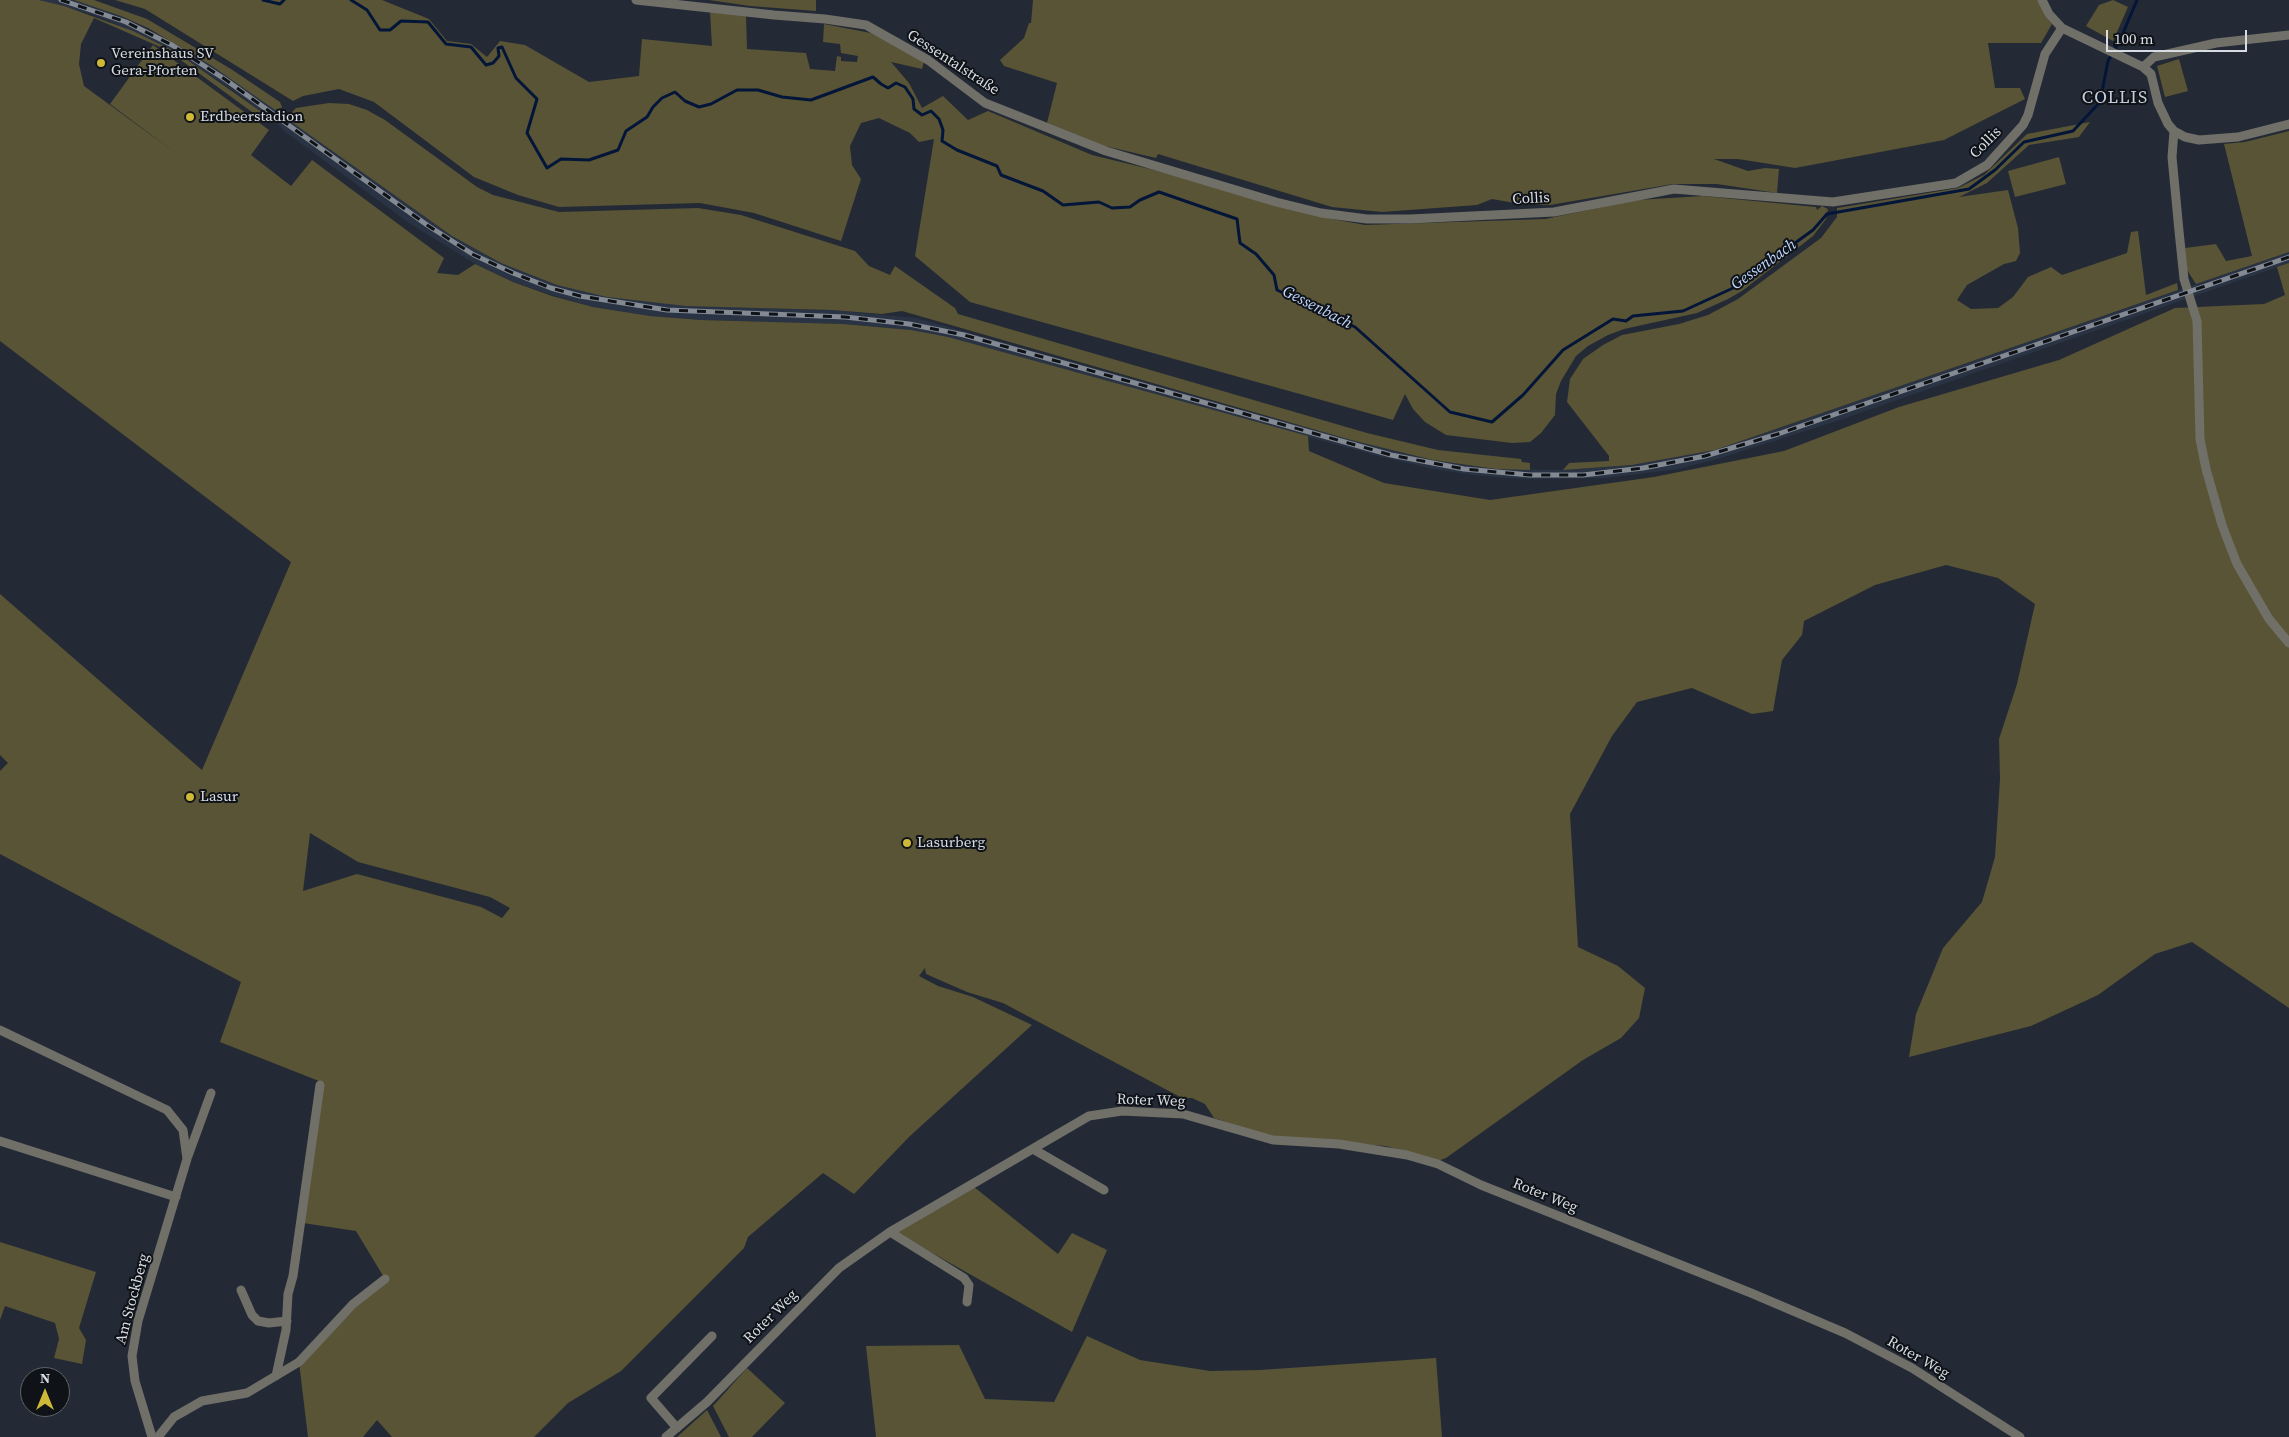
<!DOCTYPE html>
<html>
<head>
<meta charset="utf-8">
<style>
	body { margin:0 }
	#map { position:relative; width:2289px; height:1437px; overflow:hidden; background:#232a35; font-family:"Source Serif 4",serif }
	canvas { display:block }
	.north { position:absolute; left:20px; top:1367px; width:50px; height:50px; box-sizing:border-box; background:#0f1217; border:1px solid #5f6369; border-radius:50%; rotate:0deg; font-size:14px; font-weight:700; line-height:20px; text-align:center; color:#d7dce3 }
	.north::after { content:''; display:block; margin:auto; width:18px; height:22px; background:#ceb837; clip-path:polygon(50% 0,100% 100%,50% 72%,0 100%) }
	.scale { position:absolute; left:2106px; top:30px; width:141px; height:22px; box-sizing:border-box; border:2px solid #d7dce3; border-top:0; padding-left:6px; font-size:15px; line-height:18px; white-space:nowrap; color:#d7dce3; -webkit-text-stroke:4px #0f1217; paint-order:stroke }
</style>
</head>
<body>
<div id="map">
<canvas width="2289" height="1437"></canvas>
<div class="north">N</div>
<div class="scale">100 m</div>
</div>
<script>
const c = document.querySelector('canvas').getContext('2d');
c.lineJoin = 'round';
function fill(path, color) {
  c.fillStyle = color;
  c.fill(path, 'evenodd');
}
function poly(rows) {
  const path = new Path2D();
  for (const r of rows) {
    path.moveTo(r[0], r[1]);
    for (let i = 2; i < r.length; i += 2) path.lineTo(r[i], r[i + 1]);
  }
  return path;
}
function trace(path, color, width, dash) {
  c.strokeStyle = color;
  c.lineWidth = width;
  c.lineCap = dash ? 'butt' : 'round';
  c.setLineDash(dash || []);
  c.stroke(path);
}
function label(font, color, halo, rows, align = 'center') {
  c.font = font + ' "Source Serif 4",serif';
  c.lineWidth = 4;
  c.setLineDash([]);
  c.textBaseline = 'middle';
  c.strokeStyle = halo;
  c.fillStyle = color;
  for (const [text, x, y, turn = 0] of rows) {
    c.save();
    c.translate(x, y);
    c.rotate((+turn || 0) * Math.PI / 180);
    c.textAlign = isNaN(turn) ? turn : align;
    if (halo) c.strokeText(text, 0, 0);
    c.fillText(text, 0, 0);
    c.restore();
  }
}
const built = poly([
	[39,0,74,0,94,6,121,16,177,44,246,88,452,236,501,263,766,308,832,310,916,318,1351,440,1433,460,1496,469,1563,470,1632,465,1715,450,2289,252,2289,263,1840,420,1721,458,1678,469,1606,478,1520,479,1475,475,1433,469,1375,455,911,330,843,324,701,320,650,316,593,307,552,295,513,282,475,264,409,223,284,131,280,126,241,96,176,52,133,31,94,15]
]);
const green = poly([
	[0,0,39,0,64,6,133,31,176,52,273,120,267,123,167,50,94,18,81,44,79,64,84,86,177,154,110,104,153,45,269,130,251,155,291,186,312,160,444,258,437,273,458,275,475,264,513,282,552,296,593,307,650,316,701,320,843,324,911,330,948,337,1308,436,1309,451,1384,483,1490,500,1654,477,1784,451,1899,407,2059,360,2175,308,2264,304,2285,295,2277,267,2289,263,2289,1008,2192,942,2155,954,2098,995,2031,1026,1909,1057,1916,1014,1943,948,1982,902,1995,857,2000,779,1999,739,2017,684,2035,604,1998,578,1946,565,1875,585,1804,621,1802,635,1782,660,1773,711,1752,714,1692,688,1637,702,1612,736,1570,814,1578,947,1618,966,1645,988,1639,1018,1621,1038,1583,1060,1446,1158,1438,1161,1386,1146,1273,1137,1214,1118,1205,1104,1192,1098,1182,1098,1003,1003,967,992,926,974,925,968,919,976,938,986,973,997,1032,1025,910,1136,854,1194,823,1173,748,1237,744,1248,621,1371,568,1403,534,1437,392,1437,377,1420,363,1437,308,1437,299,1362,385,1279,356,1231,303,1223,324,1083,220,1042,241,982,0,854,0,771,8,763,0,755,0,594,202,770,291,562,0,341],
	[310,833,358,862,490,897,510,908,502,918,481,907,357,874,303,891],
	[74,0,94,0,147,19,231,69,280,102,282,107,278,112,212,66,148,28,121,16],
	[115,0,382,0,429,19,447,41,471,44,487,57,500,41,525,45,589,82,639,76,642,39,712,46,710,12,746,15,747,49,806,53,810,69,835,71,837,56,841,57,841,61,857,62,858,56,841,53,840,44,823,42,824,24,876,34,924,61,922,69,891,62,909,83,922,108,943,96,968,120,988,111,1092,155,1195,180,1327,218,1365,225,1545,219,1637,200,1703,196,1816,207,1817,210,1822,206,1828,209,1826,219,1813,236,1742,291,1728,299,1697,313,1624,329,1608,335,1588,346,1576,356,1561,381,1556,394,1555,415,1541,433,1530,442,1512,443,1446,435,1425,422,1413,409,1405,394,1393,420,970,302,915,256,934,139,919,142,910,133,879,118,861,123,850,146,852,165,861,179,841,241,754,213,700,203,559,207,518,195,474,177,374,102,339,89,303,96,293,101,145,9],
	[709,0,816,0,816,11,750,6],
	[1033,0,2039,0,2045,16,2052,24,2041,43,1988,43,1995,88,2020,88,2025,99,1944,140,1795,168,1738,159,1714,159,1748,171,1765,168,1779,169,1777,193,1717,184,1673,184,1550,205,1526,205,1492,199,1477,205,1382,212,1332,207,1158,154,1156,158,1105,146,1047,123,1057,83,1004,66,1000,60,1024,38,1029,23,1031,23],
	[2113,0,2128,7,2113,41,2086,26,2099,5],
	[2179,59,2188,91,2165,97,2157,66],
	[329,103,349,104,367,110,385,120,477,187,493,195,559,212,698,208,741,215,855,251,869,266,890,275,895,266,955,308,958,314,1367,433,1438,450,1521,459,1522,462,1530,463,1530,470,1496,469,1433,460,1351,440,902,311,882,314,832,310,686,306,607,297,557,285,501,263,452,236,286,118,296,108],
	[2090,122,2079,137,2029,145,1987,183,1959,197,2008,190,2018,228,2020,253,2016,261,2004,264,1967,285,1957,300,1971,309,1998,308,2013,297,2028,277,2051,267,2062,275,2127,253,2131,232,2138,231,2146,295,2177,283,2178,290,1715,450,1632,465,1563,470,1569,463,1609,461,1609,456,1567,402,1570,379,1583,359,1603,345,1622,335,1679,324,1708,315,1738,299,1821,238,1837,217,1837,208,1958,188,1984,175,2027,134],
	[2289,131,2289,252,2196,284,2187,270,2185,248,2216,244,2226,261,2252,256,2224,144,2245,142],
	[2059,157,2066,184,2015,197,2008,171],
	[974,1187,1058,1254,1072,1233,1107,1250,1072,1332,897,1233],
	[0,1242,96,1272,79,1328,86,1340,82,1364,54,1358,59,1339,55,1323,5,1306,0,1320],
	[1087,1336,1140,1360,1210,1371,1260,1370,1436,1358,1442,1437,876,1437,866,1346,959,1345,985,1399,1054,1402],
	[747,1368,785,1403,752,1437,729,1437,713,1406],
	[707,1410,721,1437,677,1437]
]);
const stream = poly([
	[263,0,280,4,284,0],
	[351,0,367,10,380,30,390,30,401,21,428,22,446,44,471,47,486,65,493,63,499,56,498,48,502,47,516,78,537,99,527,133,547,168,561,159,589,160,618,150,626,131,647,117,653,107,662,98,675,92,685,101,699,107,711,104,737,90,758,90,782,97,811,100,873,77,881,84,888,88,896,83,905,87,913,99,914,109,922,115,931,111,939,119,943,130,942,141,957,150,997,166,1001,175,1043,191,1063,205,1099,202,1112,208,1130,207,1140,200,1159,192,1237,219,1240,243,1256,254,1274,275,1277,290,1355,327,1450,412,1492,422,1523,395,1563,350,1613,319,1626,321,1633,316,1683,311,1744,283,1766,264,1813,230,1827,214,1969,189,1995,170,2024,142,2073,131,2100,102,2108,61,2121,38,2137,0]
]);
const street = poly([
	[636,0,774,15,825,19,866,25,928,60,985,103,1106,151,1276,202,1321,213,1367,219,1410,219,1554,212,1674,189,1833,202,1956,183,1987,165,2023,125,2028,115,2045,54,2062,28],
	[2042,0,2049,14,2062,28,2143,67,2151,74,2158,103,2168,124,2174,131,2185,137,2199,140,2238,137,2289,124],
	[2143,67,2154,57,2216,43,2289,35],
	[2174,131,2172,157,2179,231,2184,279,2197,321,2200,439,2206,469,2222,525,2237,564,2269,619,2289,643],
	[0,1030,167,1110,183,1130,187,1159,138,1321,132,1356,135,1381,152,1437],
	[0,1141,176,1197],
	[1033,1149,1104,1190],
	[188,1156,211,1093],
	[890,1232,964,1278,969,1285,967,1302],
	[241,1290,252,1315,258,1321,269,1323,287,1321],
	[276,1376,286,1330,288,1294,293,1276,320,1085],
	[677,1428,651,1398,712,1336],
	[158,1437,174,1417,202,1401,247,1393,299,1362,353,1304,385,1279],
	[666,1437,707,1402,839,1268,890,1232,1089,1116,1122,1111,1183,1114,1273,1140,1339,1144,1407,1155,1438,1164,1481,1185,1751,1293,1845,1333,1912,1368,2020,1437]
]);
const rail = poly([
	[61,0,126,22,172,45,226,80,427,225,474,255,513,273,551,288,580,296,667,310,845,317,909,324,964,335,1391,455,1464,469,1530,475,1583,475,1643,468,1705,456,1778,434,2289,257]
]);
const markers = [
	[101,63,5,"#ceb837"],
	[190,117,5,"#ceb837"],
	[190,797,5,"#ceb837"],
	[907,843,5,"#ceb837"]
];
const poiNames = [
	["Vereinshaus SV",111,54],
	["Gera-Pforten",111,71],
	["Erdbeerstadion",200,117],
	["Lasur",200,797],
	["Lasurberg",917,843]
];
const streetNames = [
	["Gessentalstraße",953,63,33],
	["Collis",1986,143,-45],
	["Collis",1531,199,-3],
	["Roter Weg",1151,1101,2],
	["Roter Weg",1545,1196,22],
	["Am Stockberg",133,1299,-75],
	["Roter Weg",771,1317,-45],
	["Roter Weg",1918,1358,30]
];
const waterNames = [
	["Gessenbach",1764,265,-35],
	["Gessenbach",1317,308,27]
];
const quarterNames = [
	["COLLIS",2115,98]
];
fill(built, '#293343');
fill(green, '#595435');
trace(stream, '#031538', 3);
trace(street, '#706f68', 9);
trace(rail, '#848a93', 5);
trace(rail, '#0f1217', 3, [9]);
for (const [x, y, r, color] of markers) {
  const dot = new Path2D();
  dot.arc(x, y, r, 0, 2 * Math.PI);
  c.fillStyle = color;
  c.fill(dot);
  trace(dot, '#0f1217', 2);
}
label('15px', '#d7dce3', '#0f1217', poiNames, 'left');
label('15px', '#d7dce3', '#0f1217', streetNames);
label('italic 16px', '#bfd7ff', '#0f1217', waterNames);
c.letterSpacing = '1px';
label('18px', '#c4ccdb', '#0f1217', quarterNames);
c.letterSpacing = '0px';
</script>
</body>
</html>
